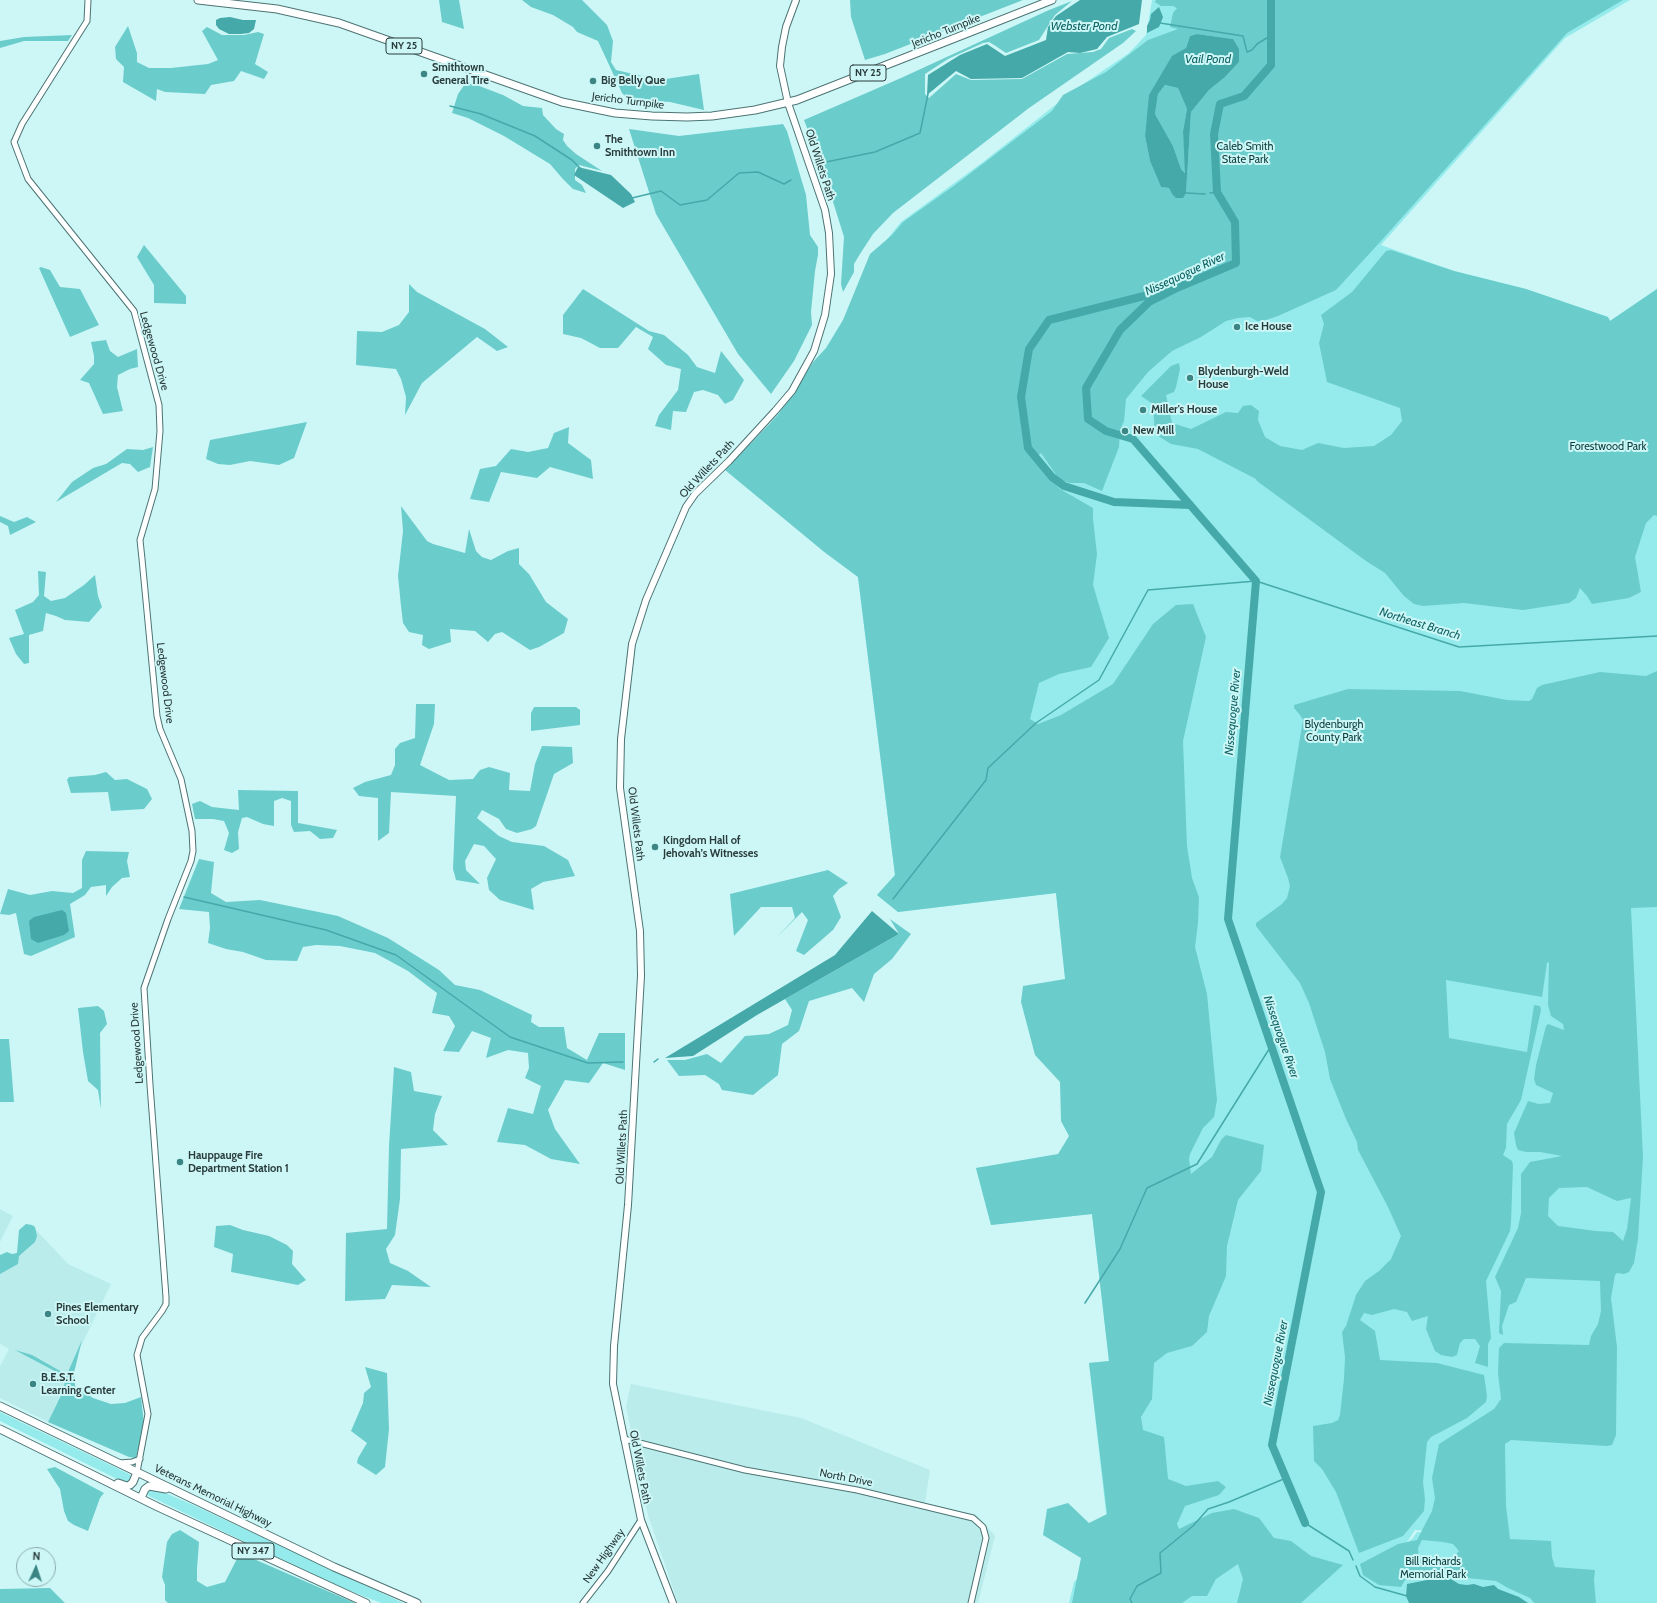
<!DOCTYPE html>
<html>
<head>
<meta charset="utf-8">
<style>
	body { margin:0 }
	#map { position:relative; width:1657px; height:1603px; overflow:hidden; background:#cdf7f7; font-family:Cabin,sans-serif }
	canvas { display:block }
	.north { position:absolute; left:16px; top:1547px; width:40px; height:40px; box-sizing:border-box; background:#cdf7f7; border:1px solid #8cacac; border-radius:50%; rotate:3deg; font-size:11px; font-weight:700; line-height:16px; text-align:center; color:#2a3b3b }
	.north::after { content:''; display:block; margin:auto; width:14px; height:18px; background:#3c8585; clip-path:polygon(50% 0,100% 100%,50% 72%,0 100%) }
</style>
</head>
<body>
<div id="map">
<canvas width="1657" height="1603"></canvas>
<div class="north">N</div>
</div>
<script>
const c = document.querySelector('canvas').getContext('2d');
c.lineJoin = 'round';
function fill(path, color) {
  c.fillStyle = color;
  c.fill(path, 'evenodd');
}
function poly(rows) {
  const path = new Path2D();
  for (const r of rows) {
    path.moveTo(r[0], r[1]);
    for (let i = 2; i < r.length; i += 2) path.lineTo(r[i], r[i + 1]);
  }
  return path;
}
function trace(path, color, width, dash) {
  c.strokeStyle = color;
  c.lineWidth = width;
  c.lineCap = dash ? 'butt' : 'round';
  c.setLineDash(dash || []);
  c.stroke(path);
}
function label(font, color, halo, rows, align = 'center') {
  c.font = font + ' Cabin,sans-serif';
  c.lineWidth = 4;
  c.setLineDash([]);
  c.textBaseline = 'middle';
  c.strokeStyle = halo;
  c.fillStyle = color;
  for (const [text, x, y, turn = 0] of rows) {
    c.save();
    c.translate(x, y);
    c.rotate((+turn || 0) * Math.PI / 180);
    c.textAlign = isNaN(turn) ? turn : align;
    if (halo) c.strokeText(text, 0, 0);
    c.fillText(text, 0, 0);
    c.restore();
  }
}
const built = poly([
	[0,1209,13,1216,0,1242],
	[29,1226,37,1231,68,1264,111,1284,67,1375,69,1376,48,1422,0,1398,0,1366,9,1349,0,1344,0,1260,11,1265],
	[631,1384,801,1418,930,1470,925,1503,977,1515,995,1536,978,1603,678,1603,648,1515,626,1406]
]);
const green = poly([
	[1152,0,1630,0,1565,38,1381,245,1454,271,1526,289,1608,317,1610,321,1657,289,1657,1603,1069,1603,1074,1582,1110,1548,1089,1363,1109,1361,1092,1214,991,1225,976,1168,1085,1157,1056,893,898,912,877,895,895,875,858,577,823,551,771,422,841,332,875,254,901,222,983,162,1073,91,1129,53,1146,35],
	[1415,1530,1479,1536,1478,1537,1417,1532,1412,1539,1407,1542],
	[0,1412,129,1474,132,1477,132,1481,125,1483,0,1421],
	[146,1489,156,1489,191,1504,403,1603,381,1603,333,1584,149,1496,145,1493]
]);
const forest = poly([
	[439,0,459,0,464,29,442,22],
	[522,0,582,0,607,25,613,41,611,62,616,70,659,80,699,74,704,110,670,102,628,99,622,93,598,41,577,32,573,27,553,15,531,7],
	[850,0,1023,0,885,54,865,60,851,17],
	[1156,0,1623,0,1567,33,1381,241,1336,290,1278,316,1263,321,1257,321,1250,317,1238,318,1226,321,1201,337,1172,351,1148,372,1126,399,1124,421,1120,430,1119,447,1102,491,1084,483,1069,483,1059,479,1041,453,1034,459,1043,472,1060,489,1093,508,1093,519,1097,554,1093,585,1109,638,1091,667,1059,674,1039,683,1030,719,1038,724,1061,715,1113,684,1153,624,1176,605,1193,604,1206,637,1183,741,1187,846,1192,878,1199,897,1198,923,1195,947,1207,994,1217,1100,1214,1117,1203,1128,1190,1154,1189,1159,1191,1174,1212,1157,1221,1140,1226,1135,1264,1145,1261,1171,1238,1200,1227,1246,1226,1276,1209,1316,1207,1332,1192,1346,1167,1353,1154,1363,1152,1399,1141,1417,1143,1430,1164,1437,1168,1479,1186,1486,1218,1481,1226,1487,1219,1495,1185,1506,1177,1524,1179,1529,1212,1513,1234,1509,1259,1518,1274,1538,1291,1541,1311,1556,1343,1565,1301,1603,1237,1603,1243,1579,1238,1564,1216,1579,1207,1596,1192,1596,1182,1603,1072,1603,1081,1558,1043,1535,1047,1509,1068,1503,1089,1523,1107,1514,1089,1363,1109,1361,1092,1214,991,1225,976,1168,1058,1154,1069,1136,1061,1121,1060,1082,1035,1055,1021,1002,1023,986,1065,979,1056,893,898,912,877,895,895,875,858,577,823,551,725,470,778,415,813,362,826,348,843,320,870,254,892,235,903,222,955,185,1052,111,1063,95,1106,72,1148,40,1178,29,1170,27,1173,13,1177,8,1173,6,1161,6,1155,2],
	[1197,34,1233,39,1239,62,1225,77,1209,90,1191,112,1186,193,1172,194,1169,188,1161,187,1150,161,1145,136,1150,95,1180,52,1186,48,1190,36],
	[1072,1,1055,15,1039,40,1006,53,994,45,989,42,983,43,948,59,925,74,925,94,929,98,956,74,971,80,1022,79,1067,54,1093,52,1101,49,1109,38,1132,29,1136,31,1123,43,1029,108,893,213,873,234,860,254,854,264,854,272,843,292,841,284,844,237,825,176,804,120,901,78,1049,10],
	[128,26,137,53,137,62,149,68,171,68,208,64,218,60,202,31,207,27,222,35,244,35,258,32,264,34,255,64,268,72,264,79,241,71,234,81,211,85,205,94,165,92,157,89,156,101,123,82,124,67,116,59,115,47],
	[72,35,68,41,24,41,0,48,0,41,24,37],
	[465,84,474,84,503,95,523,106,542,108,543,115,556,129,564,134,563,140,567,146,576,154,602,171,579,165,575,169,575,180,582,185,586,193,573,189,562,178,550,164,504,136,468,118,452,113,458,94],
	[1165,85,1178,88,1187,109,1183,131,1186,173,1181,169,1173,146,1155,114,1158,94],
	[783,124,787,131,806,195,810,235,818,247,818,255,815,271,811,312,812,325,794,361,771,394,738,354,656,214,629,129,679,136],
	[144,245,186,296,186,304,154,303,154,285,137,257],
	[1391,250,1454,271,1526,289,1608,317,1610,321,1657,289,1657,516,1654,515,1646,523,1635,557,1641,592,1629,598,1592,604,1587,596,1580,588,1576,598,1569,603,1523,610,1464,603,1423,606,1414,604,1404,596,1385,573,1366,561,1257,481,1256,479,1198,449,1171,444,1155,434,1153,404,1141,396,1171,366,1179,363,1180,369,1176,387,1174,392,1166,395,1172,423,1191,429,1226,412,1238,413,1243,406,1251,405,1259,411,1258,420,1265,437,1280,446,1302,450,1318,443,1344,448,1374,446,1391,435,1402,421,1400,408,1327,382,1319,343,1324,324,1321,315,1352,292,1386,251],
	[41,267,50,270,60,287,80,289,99,325,70,337,39,268],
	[409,284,417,292,485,329,508,347,497,351,477,337,422,383,405,415,406,397,401,379,396,369,356,365,357,331,382,332,399,325,409,312],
	[583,289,649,331,664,335,688,355,697,367,715,373,721,351,744,380,733,400,725,404,718,395,703,390,694,392,686,412,673,411,671,430,655,426,659,415,678,390,681,369,666,365,648,349,653,337,636,327,618,348,600,348,581,338,563,334,563,315],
	[106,340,110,351,118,357,137,349,138,367,130,369,118,375,117,387,123,411,103,414,89,383,80,380,94,364,94,356,91,342],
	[307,422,294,458,279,465,250,461,230,465,218,464,206,459,210,440],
	[569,427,568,443,591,460,593,479,550,467,537,478,501,472,489,502,470,499,480,469,496,466,511,449,528,452,548,448,554,433],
	[153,447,150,467,138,472,130,464,122,463,56,502,72,482,93,468,106,464,127,449,143,450],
	[401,506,427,541,433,544,465,553,469,529,476,551,482,557,491,560,508,551,519,548,519,564,529,574,546,602,568,619,564,633,539,647,530,650,502,632,495,634,488,642,475,631,450,629,451,642,429,649,422,645,423,635,409,632,403,623,401,606,398,576,403,531],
	[0,516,14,522,27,517,36,522,10,535,8,526,0,522],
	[38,571,46,572,44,596,51,601,65,598,84,585,95,575,98,596,102,607,89,622,65,620,56,616,46,613,43,631,29,635,29,663,24,664,16,654,9,638,24,634,15,610,33,602,39,595],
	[1657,671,1657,907,1631,908,1643,1157,1638,1239,1634,1263,1629,1272,1624,1274,1617,1273,1615,1275,1611,1298,1617,1347,1616,1435,1612,1445,1607,1446,1511,1440,1505,1444,1506,1506,1510,1539,1551,1541,1552,1557,1555,1567,1595,1570,1594,1580,1596,1603,1534,1603,1530,1598,1508,1588,1496,1581,1439,1575,1405,1580,1401,1587,1379,1585,1363,1575,1360,1564,1398,1544,1417,1540,1432,1511,1435,1498,1432,1478,1439,1444,1494,1409,1501,1399,1498,1373,1499,1348,1504,1343,1589,1345,1591,1336,1598,1324,1601,1311,1600,1281,1526,1278,1516,1302,1509,1305,1502,1326,1503,1335,1499,1333,1501,1291,1495,1277,1518,1228,1521,1213,1521,1174,1530,1162,1562,1156,1540,1152,1526,1152,1518,1150,1516,1145,1514,1133,1528,1101,1539,1104,1550,1103,1553,1093,1536,1085,1534,1079,1536,1065,1546,1026,1548,1024,1564,1030,1563,1024,1551,1016,1548,1005,1549,962,1547,963,1542,997,1446,980,1449,1038,1527,1052,1534,1005,1540,1006,1541,1010,1521,1100,1507,1124,1506,1148,1503,1155,1512,1161,1513,1165,1511,1223,1510,1231,1486,1281,1491,1338,1488,1344,1488,1367,1475,1363,1480,1346,1475,1339,1464,1339,1460,1343,1457,1355,1452,1357,1441,1355,1435,1351,1426,1329,1428,1316,1412,1321,1407,1312,1394,1309,1372,1315,1364,1313,1360,1320,1375,1331,1380,1360,1437,1363,1484,1375,1487,1396,1486,1402,1467,1418,1431,1437,1427,1442,1423,1482,1425,1499,1424,1511,1403,1536,1359,1553,1336,1492,1322,1469,1314,1461,1313,1426,1332,1423,1338,1420,1340,1415,1344,1379,1345,1357,1342,1332,1346,1326,1356,1295,1365,1281,1379,1271,1391,1259,1401,1236,1388,1207,1358,1150,1357,1142,1346,1119,1330,1079,1325,1052,1309,1003,1300,983,1256,926,1256,923,1282,904,1287,898,1290,886,1288,878,1280,857,1303,720,1300,715,1294,708,1294,705,1348,689,1460,691,1507,700,1529,701,1532,699,1537,688,1542,685,1600,672,1646,676],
	[1587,1187,1617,1201,1631,1198,1627,1229,1623,1241,1613,1232,1596,1231,1558,1226,1548,1216,1549,1198,1559,1188],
	[1422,1540,1443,1542,1453,1544,1459,1551,1452,1559,1442,1563,1430,1565,1419,1559,1418,1548],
	[416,704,435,704,434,724,420,765,449,780,473,779,480,770,489,767,510,773,509,790,530,791,535,764,542,746,572,747,573,763,554,774,536,826,532,829,517,833,506,829,499,819,482,810,477,818,499,836,512,842,544,846,568,860,575,876,543,882,531,889,534,910,500,900,489,890,487,878,496,859,484,846,474,844,465,861,466,870,480,884,456,880,453,869,456,796,391,792,389,833,378,841,378,798,359,796,353,788,365,782,391,775,395,765,395,749,400,743,415,738],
	[534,707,576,707,580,710,580,725,531,731,531,713],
	[106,772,115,780,127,779,147,789,152,799,144,809,111,811,108,792,71,793,67,780,69,777,95,775],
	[238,790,298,791,298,823,337,830,333,838,320,839,310,831,294,832,291,825,291,801,282,798,274,801,274,826,263,824,247,817,242,818,238,832,239,849,232,853,224,850,229,833,224,821,213,819,195,819,192,804,200,801,212,807,239,810],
	[86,851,129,852,127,861,130,877,122,878,112,887,106,896,106,885,91,887,85,895,70,904,75,937,31,956,24,954,16,913,9,915,0,914,8,889,30,895,52,891,73,893,82,888,82,860],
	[199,859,214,862,211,893,226,902,260,900,338,916,388,938,439,970,455,985,480,990,532,1015,531,1022,539,1027,564,1027,567,1048,587,1060,599,1033,625,1033,625,1070,603,1063,589,1083,565,1080,548,1110,555,1129,580,1164,551,1159,525,1145,497,1142,508,1108,533,1114,541,1086,525,1078,529,1068,528,1053,508,1050,486,1058,491,1038,472,1031,459,1052,443,1051,455,1026,449,1016,432,1013,437,993,408,971,375,953,340,946,316,945,303,947,297,961,266,960,243,952,226,949,208,943,210,928,209,912,179,909],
	[828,870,848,883,839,889,833,896,841,917,833,930,804,955,796,951,808,920,802,912,776,938,795,918,792,907,761,907,734,936,730,894],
	[890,919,911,934,892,959,874,974,864,1002,852,988,809,1001,799,1031,782,1044,778,1075,753,1095,722,1090,719,1084,705,1075,679,1076,667,1060,685,1060,707,1054,721,1063,745,1036,769,1034,788,1025,792,1010,785,999,899,934],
	[98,1006,104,1011,107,1024,100,1033,101,1109,98,1090,88,1081,83,1052,78,1008],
	[0,1039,9,1039,14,1102,0,1102],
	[394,1067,411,1072,414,1091,442,1096,435,1114,433,1130,448,1145,401,1149,400,1199,395,1235,386,1249,390,1263,408,1271,431,1287,392,1285,385,1299,345,1301,346,1233,387,1229,389,1146],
	[26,1224,32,1225,35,1227,37,1236,35,1242,19,1256,18,1264,0,1274,0,1255,7,1252,12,1254,17,1253,19,1230],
	[230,1225,243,1230,269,1236,287,1245,293,1251,292,1264,306,1280,298,1285,231,1272,233,1254,214,1247,216,1226],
	[82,1340,74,1373,75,1386,93,1398,111,1404,125,1403,141,1397,144,1424,136,1458,129,1457,48,1422,63,1391,66,1377,15,1350,32,1355,62,1372,66,1373,68,1372],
	[365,1367,387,1373,389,1429,385,1467,376,1475,357,1463,358,1458,367,1443,351,1431,363,1403,364,1393,371,1387],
	[55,1467,104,1493,100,1498,88,1531,74,1525,68,1521,64,1511,60,1489,47,1469],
	[180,1530,199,1542,197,1569,197,1581,207,1587,225,1582,240,1553,355,1603,168,1603,165,1600,165,1585,162,1577,167,1542,172,1534],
	[50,1588,65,1603,0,1603,0,1589]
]);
const water = poly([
	[1080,0,1142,0,1139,24,1107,37,1097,49,1080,53,1068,52,1022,78,971,79,956,71,927,95,928,75,960,55,987,44,1005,56,1046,40,1048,27,1056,16],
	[1159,7,1163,17,1159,27,1147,33,1147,26,1150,20,1151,14],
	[230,17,243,20,256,20,254,29,249,33,241,34,229,34,219,29,216,25,216,20,220,18],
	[1197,34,1233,39,1239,49,1239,62,1225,77,1209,90,1191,112,1186,193,1183,198,1176,198,1172,194,1169,188,1161,187,1150,161,1145,136,1149,95,1172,56,1186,48,1190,36],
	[1165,85,1178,88,1187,109,1183,131,1185,173,1181,169,1173,146,1155,114,1158,94],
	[578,167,611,175,631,194,635,202,623,208,574,175],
	[62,910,66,913,69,931,64,935,38,943,31,939,29,921,34,917],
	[872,911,899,934,757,1015,693,1056,665,1058,835,955],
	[1451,1579,1459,1584,1467,1585,1474,1584,1483,1587,1494,1585,1498,1589,1519,1597,1528,1603,1409,1603,1406,1596,1407,1584,1427,1580]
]);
const stream = poly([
	[1160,23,1243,36,1247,52,1252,50,1257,44,1270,36],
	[450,106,481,114,535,136,572,160,580,168],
	[826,162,875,152,920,133,928,94],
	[1186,193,1205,194],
	[1210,193,1217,192],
	[632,198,661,191,680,205,707,200,739,173,758,172,784,184,791,180],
	[184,897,326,930,396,955,510,1037,588,1063,623,1062],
	[893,899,986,780,988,768,1036,723,1099,680,1148,590,1256,581,1459,647,1657,636],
	[654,1062,658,1059],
	[1085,1303,1120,1249,1147,1188,1197,1164,1271,1046],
	[1305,1523,1349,1551,1353,1560],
	[1356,1566,1360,1576,1375,1587,1407,1596],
	[1132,1603,1130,1599,1137,1586,1161,1573,1160,1553,1193,1526,1208,1509,1229,1502,1286,1478]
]);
const river = poly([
	[1271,0,1271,65,1244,96,1220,104,1214,134,1217,192,1235,222,1236,263,1179,287,1149,302,1120,330,1086,388,1088,419,1106,431,1133,439,1256,581,1228,919,1321,1192,1272,1445,1305,1523],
	[1164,291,1049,320,1029,349,1021,397,1028,448,1052,477,1064,486,1114,502,1190,505]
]);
const tertiary = poly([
	[88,0,87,21,22,124,14,142,28,179,134,311,159,405,160,431,155,489,140,540,142,559,157,716,160,729,181,779,192,831,193,851,191,861,168,919,144,988,150,1085,166,1297,166,1304,162,1311,142,1338,137,1355,148,1414,137,1472],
	[624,1439,745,1470,857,1490,973,1518,983,1527,986,1538,971,1603],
	[120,1463,132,1462,140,1459],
	[583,1603,608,1571,641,1520]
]);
const secondary = poly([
	[673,1603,641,1520,613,1384,614,1346,628,1205,641,976,640,931,620,788,621,739,632,644,646,600,686,507,695,494,729,461,775,411,792,391,814,351,825,315,831,274,829,233,825,210,788,103,780,66,782,47,786,27,796,0]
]);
const primary = poly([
	[198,0,277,9,339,23,562,102,615,113,652,116,687,117,712,116,755,110,797,100,1052,0]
]);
const trunk = poly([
	[0,1406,334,1567,417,1603],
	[0,1429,158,1507,366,1603],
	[118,1483,127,1486,130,1485,133,1482,137,1472],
	[141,1498,145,1489,149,1486,166,1489]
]);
const markers = [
	[424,74,4,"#3c8585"],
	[593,81,4,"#3c8585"],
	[597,146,4,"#3c8585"],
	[1237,327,4,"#3c8585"],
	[1190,378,4,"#3c8585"],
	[1143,410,4,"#3c8585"],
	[1125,431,4,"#3c8585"],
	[655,847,4,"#3c8585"],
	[180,1162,4,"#3c8585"],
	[48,1314,4,"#3c8585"],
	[33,1384,4,"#3c8585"]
];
const shields = [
	[404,46,36],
	[868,73,36],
	[253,1551,42]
];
const shieldNames = [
	["NY 25",404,46],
	["NY 25",868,73],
	["NY 347",253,1551]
];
const streetNames = [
	["Jericho Turnpike",946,31,-22],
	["Jericho Turnpike",628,101,7],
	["Old Willets Path",820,165,72],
	["Ledgewood Drive",154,351,74],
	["Old Willets Path",707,469,-47],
	["Ledgewood Drive",165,683,83],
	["Old Willets Path",636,824,83],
	["Ledgewood Drive",137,1043,-94],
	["Old Willets Path",622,1147,-87],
	["Old Willets Path",640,1467,79],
	["North Drive",846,1478,11],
	["Veterans Memorial Highway",213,1496,26],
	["New Highway",604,1556,-55]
];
const poiNames = [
	["Smithtown",432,68],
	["General Tire",432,81],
	["Big Belly Que",601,81],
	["The",605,140],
	["Smithtown Inn",605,153],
	["Ice House",1245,327],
	["Blydenburgh-Weld",1198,372],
	["House",1198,385],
	["Miller's House",1151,410],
	["New Mill",1133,431],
	["Kingdom Hall of",663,841],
	["Jehovah’s Witnesses",663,854],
	["Hauppauge Fire",188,1156],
	["Department Station 1",188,1169],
	["Pines Elementary",56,1308],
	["School",56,1321],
	["B.E.S.T.",41,1378],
	["Learning Center",41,1391]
];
const parkNames = [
	["Caleb Smith",1245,147],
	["State Park",1245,160],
	["Forestwood Park",1608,447],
	["Blydenburgh",1334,725],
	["County Park",1334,738],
	["Bill Richards",1433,1562],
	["Memorial Park",1433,1575]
];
const waterNames = [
	["Webster Pond",1084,26],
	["Vail Pond",1208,59],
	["Nissequogue River",1185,274,-25],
	["Northeast Branch",1420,624,17],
	["Nissequogue River",1233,712,-85],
	["Nissequogue River",1281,1037,71],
	["Nissequogue River",1276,1363,-79]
];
fill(built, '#b9eceb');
fill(green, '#95ebeb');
fill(forest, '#6bcccc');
fill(water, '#46a9a9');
trace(stream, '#46a9a9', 1.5);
trace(river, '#46a9a9', 8);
trace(tertiary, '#4d7373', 7);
trace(secondary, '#4d7373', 8);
trace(primary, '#4d7373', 9);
trace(trunk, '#4d7373', 9);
trace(tertiary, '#fff', 5);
trace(secondary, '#fff', 6);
trace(primary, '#fff', 7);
trace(trunk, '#fff', 7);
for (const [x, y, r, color] of markers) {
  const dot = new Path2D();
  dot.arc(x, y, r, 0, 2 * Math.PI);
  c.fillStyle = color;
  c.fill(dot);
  trace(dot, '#cdf7f7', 1.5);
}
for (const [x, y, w] of shields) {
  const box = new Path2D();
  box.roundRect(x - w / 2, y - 8, w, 16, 3);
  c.fillStyle = '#cdf7f7';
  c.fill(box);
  trace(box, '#2a3b3b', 1);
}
label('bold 10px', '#2a3b3b', null, shieldNames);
label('11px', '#2a3b3b', '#cdf7f7', streetNames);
label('bold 11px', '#2a3b3b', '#cdf7f7', poiNames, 'left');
label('11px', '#093939', '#cdf7f7', parkNames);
label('italic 12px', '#0f6263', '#cdf7f7', waterNames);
</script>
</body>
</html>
